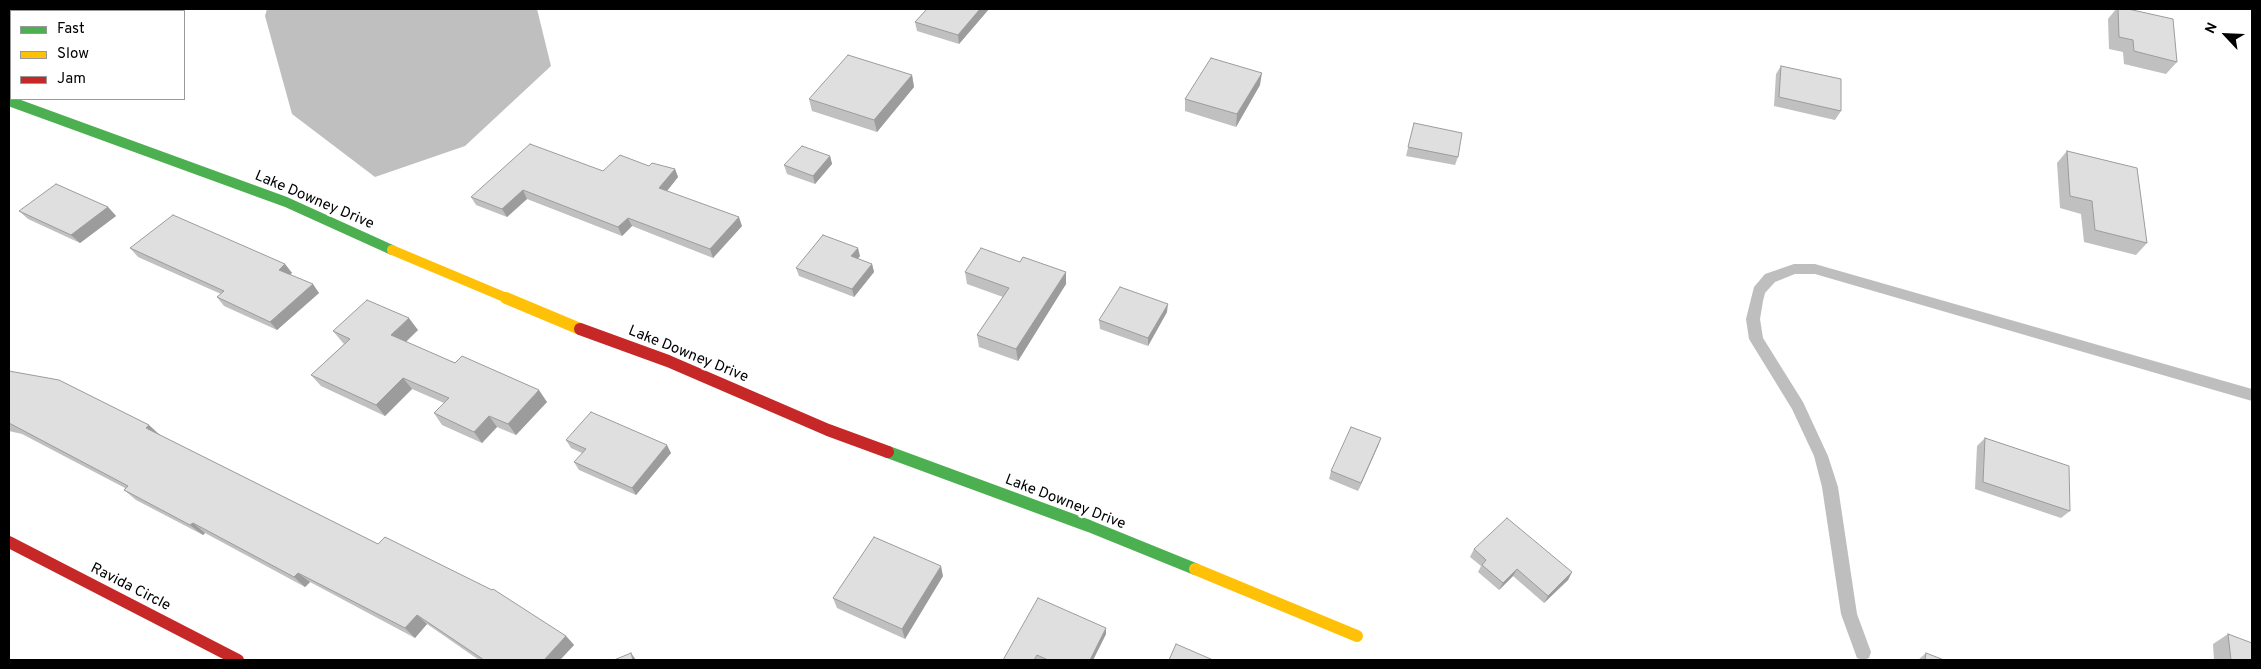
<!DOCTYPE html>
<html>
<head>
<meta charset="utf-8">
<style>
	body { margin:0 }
	#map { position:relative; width:2261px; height:669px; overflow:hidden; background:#fff; font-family:Overpass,sans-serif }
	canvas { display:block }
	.frame { position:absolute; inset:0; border:10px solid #000; pointer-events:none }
	.legend { position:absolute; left:10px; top:10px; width:175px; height:90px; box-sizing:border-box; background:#fff; border:1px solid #999; margin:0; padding:6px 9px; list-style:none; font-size:15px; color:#000 }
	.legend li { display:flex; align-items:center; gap:10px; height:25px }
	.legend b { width:25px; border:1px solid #999 }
	.north { position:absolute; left:2201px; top:10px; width:50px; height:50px; -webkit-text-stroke:4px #fff; paint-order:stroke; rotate:295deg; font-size:14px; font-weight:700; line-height:20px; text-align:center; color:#000 }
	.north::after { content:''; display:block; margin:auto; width:18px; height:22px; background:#000; clip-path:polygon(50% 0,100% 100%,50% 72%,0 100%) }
</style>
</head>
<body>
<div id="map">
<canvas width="2261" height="669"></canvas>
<div class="frame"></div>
<ul class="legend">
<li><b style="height:6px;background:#4caf50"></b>Fast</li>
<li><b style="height:6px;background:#ffc107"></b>Slow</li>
<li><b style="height:6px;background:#c62828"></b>Jam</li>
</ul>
<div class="north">N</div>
</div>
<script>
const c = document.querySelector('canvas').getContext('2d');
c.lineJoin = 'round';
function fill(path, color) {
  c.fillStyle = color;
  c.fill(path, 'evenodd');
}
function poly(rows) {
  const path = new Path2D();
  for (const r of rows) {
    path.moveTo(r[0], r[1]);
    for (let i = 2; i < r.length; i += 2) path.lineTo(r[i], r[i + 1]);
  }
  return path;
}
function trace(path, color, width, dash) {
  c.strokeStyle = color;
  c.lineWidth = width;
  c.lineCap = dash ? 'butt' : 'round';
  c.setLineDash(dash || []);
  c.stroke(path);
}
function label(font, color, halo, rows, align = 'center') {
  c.font = font + ' Overpass,sans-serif';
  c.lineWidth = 5;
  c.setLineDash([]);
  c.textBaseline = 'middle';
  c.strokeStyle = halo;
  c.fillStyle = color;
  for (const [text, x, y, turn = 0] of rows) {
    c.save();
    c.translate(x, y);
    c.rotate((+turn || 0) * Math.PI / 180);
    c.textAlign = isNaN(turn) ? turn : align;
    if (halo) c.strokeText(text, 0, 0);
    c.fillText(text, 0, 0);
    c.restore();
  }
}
const water = poly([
	[267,9,537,9,551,66,465,146,375,177,292,114,265,16]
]);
const lane = poly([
	[1794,264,1815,264,2252,389,2252,401,1815,274,1795,274,1775,282,1765,293,1763,301,1760,319,1763,338,1803,402,1828,456,1838,487,1857,614,1871,652,1869,658,1863,660,1857,658,1841,614,1822,487,1814,456,1792,409,1749,339,1746,319,1754,287,1765,274,1794,264]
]);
const fastFar1 = poly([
	[107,11,111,9],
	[9,77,11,75],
	[9,101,286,202,392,250]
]);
const fast = poly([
	[888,452,1089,526,1195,569]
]);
const slowFar1 = poly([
	[392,250,509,299]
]);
const slow = poly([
	[506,298,580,329],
	[1195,569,1357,636]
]);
const jam = poly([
	[580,329,668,361,828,430,888,452],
	[9,542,238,660]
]);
const wall = poly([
	[927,9,989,9,959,44,917,31,915,22],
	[2116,9,2128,9,2177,62,2166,74,2124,64,2123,52,2109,49,2108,19],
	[1781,66,1841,111,1835,120,1774,106,1776,74],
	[912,75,914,87,877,132,812,111,809,99],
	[1260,85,1236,127,1185,111,1185,99],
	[1414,123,1458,157,1455,165,1406,156],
	[2067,151,2147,243,2136,255,2084,242,2081,214,2060,208,2057,163],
	[830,156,832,164,815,184,787,174,784,165],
	[649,166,675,169,678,177,667,191,742,226,713,258,632,226,622,236,527,199,507,217,476,205,471,197,603,171],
	[108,207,116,216,80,243,28,219,19,211],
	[130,248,285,264,292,273,290,274,319,293,277,330,224,306,217,297,221,294,138,257],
	[860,256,858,259,872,264,874,272,854,297,799,276,796,268],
	[1020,262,1066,284,1018,361,979,347,977,335,1003,297,967,284,965,272],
	[1167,312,1148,346,1100,329,1099,320],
	[418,330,406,342,547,402,516,435,497,427,482,443,442,425,434,413,444,403,412,389,385,416,321,386,311,375,344,344,343,343,333,331],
	[9,371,160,435,378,544,566,636,574,645,560,660,479,660,427,624,415,638,310,582,305,587,205,533,203,535,136,500,124,490,125,488,22,434,9,431],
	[1381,438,1378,446,1358,491,1329,479,1331,471],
	[1985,438,2070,511,2061,518,1975,489,1977,446],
	[566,440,671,453,636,495,579,470,574,462,582,453,571,448],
	[1474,549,1572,572,1568,580,1544,603,1513,576,1499,590,1478,572,1481,566,1470,557],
	[943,576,905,639,837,608,833,598],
	[1106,634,1093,660,1003,660],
	[2228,634,2252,660,2214,660,2213,644],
	[1926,653,1944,660,1918,660]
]);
const shadedWall = poly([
	[980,9,989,9,959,44,958,35],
	[1262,73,1260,85,1236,127,1237,114],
	[912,75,914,87,877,132,874,120],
	[830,156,832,164,815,184,813,176],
	[675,169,678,177,663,196,659,188],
	[523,190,527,199,507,217,502,209],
	[108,207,116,216,80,243,71,235],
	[739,217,742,226,713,258,710,249],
	[628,218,632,226,622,236,618,227],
	[858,248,860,256,853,264,851,256],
	[285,264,292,273,286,278,279,270],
	[872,264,874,272,854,297,852,289],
	[1066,272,1066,284,1018,361,1016,349],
	[313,284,319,293,277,330,270,322],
	[1168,304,1167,312,1148,346,1148,338],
	[409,318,418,330,400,347,391,335],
	[403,378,412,389,385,416,376,405],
	[539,390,547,402,516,435,508,424],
	[489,416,497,427,482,443,474,432],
	[149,425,161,436,146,428],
	[1381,438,1378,446,1358,491,1361,483],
	[667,445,671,453,636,495,632,488],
	[193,523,205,533,203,535,190,525],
	[941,566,943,576,905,639,902,629],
	[1517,569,1513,576,1499,590,1503,583],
	[1572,572,1568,580,1544,603,1548,596],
	[298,573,310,582,305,587,294,577],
	[417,615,427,624,415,638,405,628],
	[1106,628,1106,634,1093,660,1090,660],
	[566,636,574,645,560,660,544,660],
	[631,653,636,660,633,660]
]);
const building = poly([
	[927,9,980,9,958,35,915,22,927,9],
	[2118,9,2128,9,2173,19,2177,62,2134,51,2133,40,2119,37,2118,9],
	[848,55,912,75,874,120,809,99,848,55],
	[1211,58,1262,73,1237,114,1185,99,1211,58],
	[1781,66,1841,79,1841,111,1779,97,1781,66],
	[1414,123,1462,133,1458,157,1408,147,1414,123],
	[530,144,603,171,620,155,649,166,652,163,675,169,659,188,739,217,710,249,628,218,618,227,523,190,502,209,471,197,530,144],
	[802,146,830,156,813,176,784,165,802,146],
	[2067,151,2137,168,2147,243,2095,230,2092,201,2070,196,2067,151],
	[56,184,108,207,71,235,19,211,56,184],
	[173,215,285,264,279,270,313,284,270,322,217,297,224,291,130,248,173,215],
	[823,235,858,248,851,256,872,264,852,289,796,268,823,235],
	[981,248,1020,262,1023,257,1066,272,1016,349,977,335,1009,288,965,272,981,248],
	[1120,287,1168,304,1148,338,1099,320,1120,287],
	[367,300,409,318,391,335,455,363,462,356,539,390,508,424,489,416,474,432,434,413,449,398,403,378,376,405,311,375,350,339,333,331,367,300],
	[9,371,59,380,149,425,146,428,378,544,385,537,492,590,493,589,566,636,544,660,484,660,417,615,405,628,298,573,294,577,193,523,190,525,124,490,128,486,9,423,9,371],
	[591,412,667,445,632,488,574,462,586,449,566,440,591,412],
	[1351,427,1381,438,1361,483,1331,471,1351,427],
	[1985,438,2069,466,2070,511,1983,482,1985,438],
	[1507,518,1572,572,1548,596,1517,569,1503,583,1482,565,1486,560,1474,549,1507,518],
	[874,537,941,566,902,629,833,598,874,537],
	[1038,598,1106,628,1090,660,1048,660,1037,655,1034,660,1003,660,1038,598],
	[2228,634,2252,643,2252,660,2231,660,2228,634],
	[1176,644,1213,660,1169,660,1176,644],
	[631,653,633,660,614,660,631,653],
	[1926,653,1944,660,1925,660,1926,653]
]);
const streetNames = [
	["Lake Downey Drive",314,201,23],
	["Lake Downey Drive",688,355,22],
	["Lake Downey Drive",1065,503,21],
	["Ravida Circle",130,588,27]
];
fill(water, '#bfbfbf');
fill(lane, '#bebebe');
trace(fastFar1, '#4caf50', 10);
trace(fast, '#4caf50', 12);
trace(slowFar1, '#ffc107', 10);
trace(slow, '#ffc107', 12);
trace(jam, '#c62828', 12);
fill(wall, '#c0c0c0');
fill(shadedWall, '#9c9c9c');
fill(building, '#dfdfdf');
trace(building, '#9c9c9c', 1);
label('15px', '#000', '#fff', streetNames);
</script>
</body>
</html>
